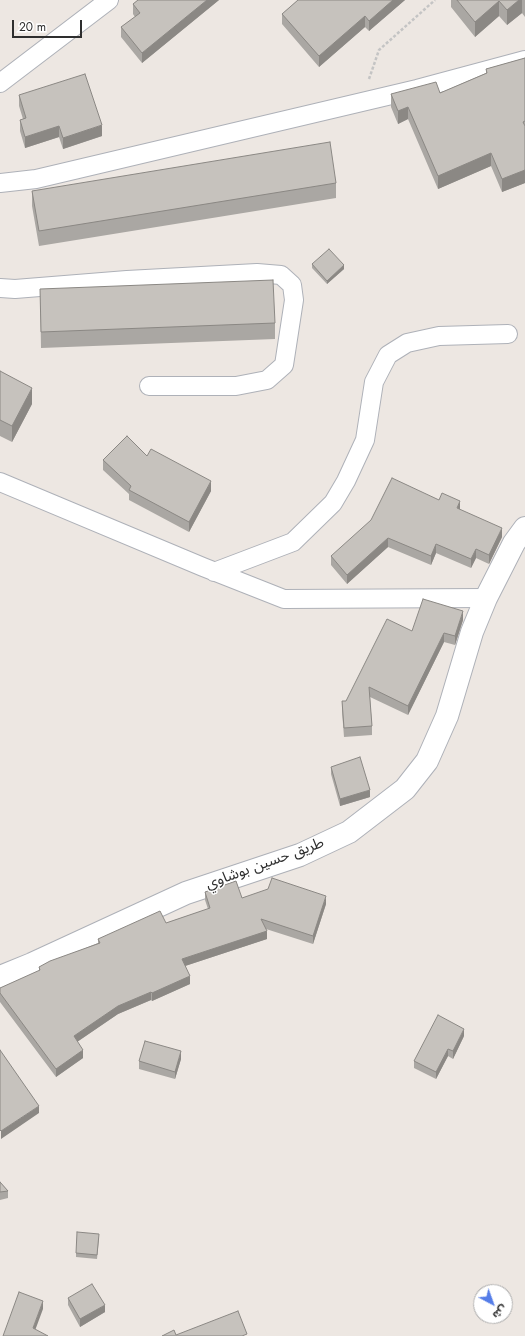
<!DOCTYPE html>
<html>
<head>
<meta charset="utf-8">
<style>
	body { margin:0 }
	#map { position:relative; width:525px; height:1336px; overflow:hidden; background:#ede7e2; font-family:Jost,"Noto Sans Arabic",sans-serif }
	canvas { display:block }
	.north { position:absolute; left:473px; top:1284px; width:40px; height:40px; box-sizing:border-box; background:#fff; border:1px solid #ababab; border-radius:50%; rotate:139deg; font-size:11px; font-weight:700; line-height:16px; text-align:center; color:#2e2e2e }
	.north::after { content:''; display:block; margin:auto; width:14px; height:18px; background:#557de8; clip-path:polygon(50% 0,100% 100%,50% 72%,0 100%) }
	.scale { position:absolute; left:12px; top:20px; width:70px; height:18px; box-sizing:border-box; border:2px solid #2e2e2e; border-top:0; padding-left:5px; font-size:12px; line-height:14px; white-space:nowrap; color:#2e2e2e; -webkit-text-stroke:3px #fff; paint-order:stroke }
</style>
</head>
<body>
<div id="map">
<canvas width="525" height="1336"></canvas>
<div class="north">ش</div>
<div class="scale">20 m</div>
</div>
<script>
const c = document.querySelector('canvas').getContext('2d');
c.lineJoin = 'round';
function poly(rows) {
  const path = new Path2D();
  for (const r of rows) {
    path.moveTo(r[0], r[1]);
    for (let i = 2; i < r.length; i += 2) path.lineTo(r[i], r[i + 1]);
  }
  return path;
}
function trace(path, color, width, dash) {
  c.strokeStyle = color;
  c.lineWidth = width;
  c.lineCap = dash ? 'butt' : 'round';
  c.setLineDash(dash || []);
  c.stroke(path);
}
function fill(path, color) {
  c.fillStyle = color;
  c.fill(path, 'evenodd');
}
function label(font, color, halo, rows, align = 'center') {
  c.font = font + ' Jost,"Noto Sans Arabic",sans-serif';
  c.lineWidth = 3;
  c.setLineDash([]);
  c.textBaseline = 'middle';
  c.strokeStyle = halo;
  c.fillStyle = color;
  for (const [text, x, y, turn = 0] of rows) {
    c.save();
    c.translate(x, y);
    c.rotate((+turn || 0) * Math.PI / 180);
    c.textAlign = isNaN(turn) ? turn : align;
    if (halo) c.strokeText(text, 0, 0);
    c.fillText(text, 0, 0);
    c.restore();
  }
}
const path = poly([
	[369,79,379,50,435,0]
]);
const minor = poly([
	[0,83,109,0],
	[0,183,36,179,417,89,525,60],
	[0,288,15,289,127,280,257,273,281,275,292,285,294,300,284,365,267,380,236,386,149,386],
	[0,482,203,567,284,599,486,598],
	[214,572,293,542,333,503,346,481,365,440,374,382,388,355,407,343,439,336,508,334]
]);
const tertiary = poly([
	[0,977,32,964,186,893,300,855,349,832,405,789,427,761,447,716,472,632,486,598,514,543,525,528]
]);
const wall = poly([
	[138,0,219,0,142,63,121,37,121,27,135,17,133,14,133,4],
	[298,0,405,0,369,31,365,27,319,67,282,24,282,14],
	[451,0,525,0,525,17,522,13,507,25,499,16,475,37,451,7],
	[525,58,525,183,502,192,491,166,438,189,408,119,398,124,391,107,391,94,440,93,486,73,486,69],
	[19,95,102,136,63,149,59,137,25,148,20,131,20,120,23,119,19,106],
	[336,183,336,198,39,246,32,206,32,191],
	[312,264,344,269,327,284,312,268],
	[40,289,275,323,275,339,41,348],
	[0,371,32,404,12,442,0,436],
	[147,456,211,491,189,532,129,500,129,494,103,470,103,460],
	[439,500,460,510,502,537,489,564,476,558,471,568,436,553,431,565,388,547,347,584,331,565,331,556],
	[463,620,455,645,444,642,408,715,370,697,372,726,372,735,344,737,342,711,342,701,346,701,412,631],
	[331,767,370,797,340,806,331,774],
	[205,892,242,898,326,904,313,944,266,929,267,939,185,966,190,984,152,1001,151,1000,118,1014,77,1042,83,1058,56,1077,0,1002,0,988,39,971,39,967,98,943,98,939,166,923,208,909,205,900],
	[464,1036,453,1059,448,1056,436,1079,414,1068,414,1061],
	[181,1059,175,1079,139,1069,139,1061],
	[0,1182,8,1191,8,1198,0,1200],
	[99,1238,97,1259,76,1257,76,1253],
	[68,1298,105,1312,80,1327,68,1305]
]);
const shadedWall = poly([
	[207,0,219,0,142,63,142,53],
	[393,0,405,0,369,31,369,21],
	[519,0,522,0,522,13,507,25,507,10],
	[499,1,499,16,475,37,475,22],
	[365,16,365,27,319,67,319,56],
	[408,107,408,119,398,124,398,111],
	[102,125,102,136,63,149,63,138],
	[59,126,59,137,25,148,25,137],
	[491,153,491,166,438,189,438,176],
	[525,170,525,183,502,192,502,179],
	[344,265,344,269,327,284,327,281],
	[32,388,32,404,12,442,12,426],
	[211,481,211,491,189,532,189,522],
	[460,501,460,511,457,508],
	[502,528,502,537,489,564,489,555],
	[388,538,388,547,347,584,347,575],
	[436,544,436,553,431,565,431,556],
	[476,549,476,558,471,568,471,559],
	[463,611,463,620,455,645,455,636],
	[444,633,444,642,408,715,408,706],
	[370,790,370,797,340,806,340,799],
	[326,896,326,904,313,944,313,936],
	[267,931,267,939,182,967,182,959],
	[190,976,190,984,152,1001,152,993],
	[151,992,151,1000,118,1014,74,1044,74,1036,118,1006],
	[464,1029,464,1036,453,1059,453,1051],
	[448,1049,448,1056,436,1079,436,1072],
	[83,1050,83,1058,56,1077,56,1069],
	[181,1051,181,1059,175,1079,175,1072],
	[39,1106,39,1113,1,1139,1,1131],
	[43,1301,43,1309,33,1336,33,1328],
	[105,1305,105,1312,80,1327,80,1319]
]);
const building = poly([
	[138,0,207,0,142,53,121,27,140,13,133,4,138,0],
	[298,0,393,0,369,21,365,16,319,56,282,14,298,0],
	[457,0,519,0,507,10,499,1,475,22,457,0],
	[525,58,525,121,523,122,525,126,525,170,502,179,491,153,438,176,408,107,398,111,391,94,436,82,440,93,487,73,486,69,525,58],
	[85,74,102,125,63,138,59,126,25,137,20,120,26,118,19,95,85,74],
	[330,142,336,183,39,231,32,191,330,142],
	[329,249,344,265,327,281,312,264,329,249],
	[273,280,275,323,41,332,40,289,273,280],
	[0,371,32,388,12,426,0,420,0,371],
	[127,436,147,456,151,449,211,481,189,522,129,490,131,486,103,460,127,436],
	[392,478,439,500,442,493,460,501,457,508,502,528,489,555,476,549,471,559,436,544,431,556,388,538,347,575,331,556,371,520,392,478],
	[423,599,463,611,455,636,444,633,408,706,369,687,372,726,344,728,342,701,346,701,387,619,412,631,423,599],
	[360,757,370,790,340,799,331,767,360,757],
	[272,878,326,896,313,936,261,919,267,931,182,959,190,976,152,993,151,992,118,1006,74,1036,83,1050,56,1069,0,993,0,988,40,970,39,967,50,961,100,943,98,939,160,911,166,923,210,908,205,892,236,881,242,898,268,889,272,878],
	[438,1015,464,1029,453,1051,448,1049,436,1072,414,1061,438,1015],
	[145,1041,181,1051,175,1072,139,1061,145,1041],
	[0,1050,39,1106,1,1131,0,1130,0,1050],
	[0,1182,8,1191,0,1192,0,1182],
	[77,1232,99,1234,97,1255,76,1253,77,1232],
	[92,1284,105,1305,80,1319,68,1298,92,1284],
	[19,1292,43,1301,33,1328,48,1336,3,1336,19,1292],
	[238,1311,247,1334,242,1336,162,1336,174,1330,176,1335,238,1311]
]);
const streetNames = [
	["طريق حسين بوشاوي",265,864,-20]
];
trace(minor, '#aeb1b8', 20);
trace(tertiary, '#aeb1b8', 24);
trace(path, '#c4c4c4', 2.5, [3, 2]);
trace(minor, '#fff', 18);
trace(tertiary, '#fff', 22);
fill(wall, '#aaa7a3');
fill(shadedWall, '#8b8884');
fill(building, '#c6c2bd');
trace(building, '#8b8884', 1);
label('15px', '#2e2e2e', '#fff', streetNames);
</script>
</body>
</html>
